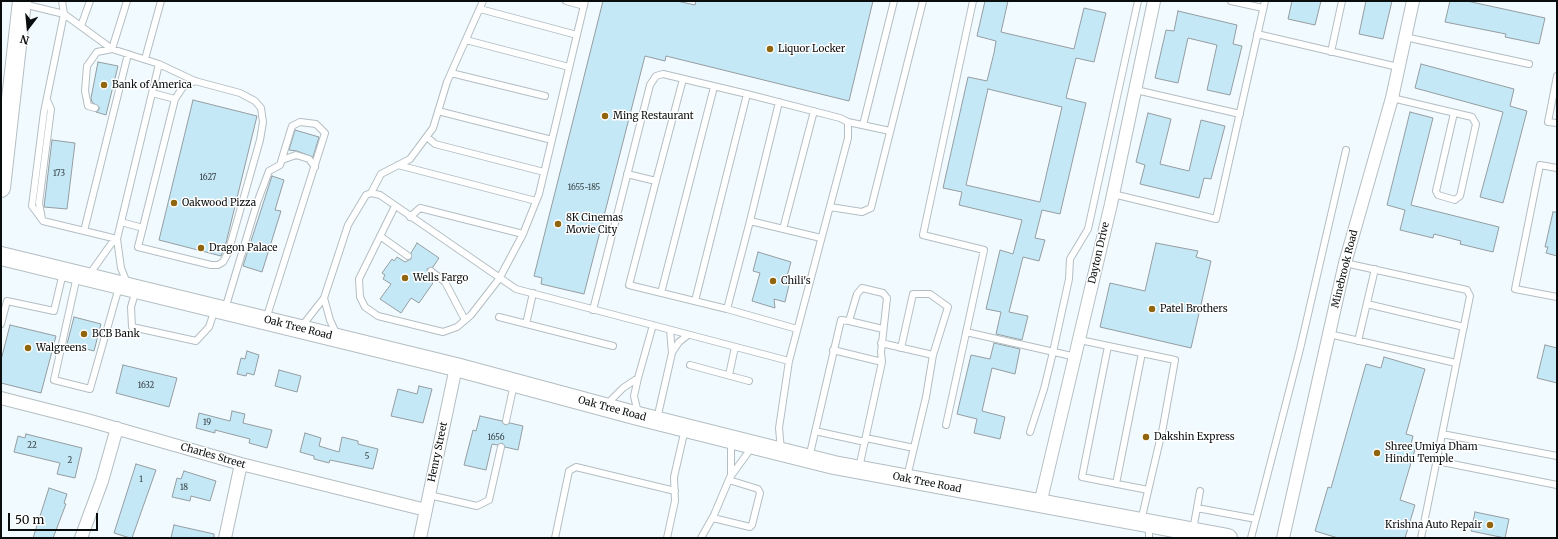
<!DOCTYPE html>
<html>
<head>
<meta charset="utf-8">
<style>
	body { margin:0 }
	#map { position:relative; width:1558px; height:539px; overflow:hidden; background:#f1fbff; font-family:Merriweather,serif }
	canvas { display:block }
	.frame { position:absolute; inset:0; border:2px solid #0a0d0e; pointer-events:none }
	.north { position:absolute; left:8px; top:8px; width:40px; height:40px; -webkit-text-stroke:3px #fff; paint-order:stroke; rotate:196deg; font-size:11px; font-weight:700; line-height:16px; text-align:center; color:#0a0d0e }
	.north::after { content:''; display:block; margin:auto; width:14px; height:18px; background:#0a0d0e; clip-path:polygon(50% 0,100% 100%,50% 72%,0 100%) }
	.scale { position:absolute; left:8px; top:513px; width:90px; height:18px; box-sizing:border-box; border:2px solid #0a0d0e; border-top:0; padding-left:5px; font-size:12px; line-height:14px; white-space:nowrap; color:#0a0d0e; -webkit-text-stroke:3px #fff; paint-order:stroke }
</style>
</head>
<body>
<div id="map">
<canvas width="1558" height="539"></canvas>
<div class="frame"></div>
<div class="north">N</div>
<div class="scale">50 m</div>
</div>
<script>
const c = document.querySelector('canvas').getContext('2d');
c.lineJoin = 'round';
function fill(path, color) {
  c.fillStyle = color;
  c.fill(path, 'evenodd');
}
function poly(rows) {
  const path = new Path2D();
  for (const r of rows) {
    path.moveTo(r[0], r[1]);
    for (let i = 2; i < r.length; i += 2) path.lineTo(r[i], r[i + 1]);
  }
  return path;
}
function trace(path, color, width, dash) {
  c.strokeStyle = color;
  c.lineWidth = width;
  c.lineCap = dash ? 'butt' : 'round';
  c.setLineDash(dash || []);
  c.stroke(path);
}
function label(font, color, halo, rows, align = 'center') {
  c.font = font + ' Merriweather,serif';
  c.lineWidth = 3;
  c.setLineDash([]);
  c.textBaseline = 'middle';
  c.strokeStyle = halo;
  c.fillStyle = color;
  for (const [text, x, y, turn = 0] of rows) {
    c.save();
    c.translate(x, y);
    c.rotate((+turn || 0) * Math.PI / 180);
    c.textAlign = isNaN(turn) ? turn : align;
    if (halo) c.strokeText(text, 0, 0);
    c.fillText(text, 0, 0);
    c.restore();
  }
}
const building = poly([
	[603,1,677,1,695,5,696,1,873,1,849,101,666,56,665,61,645,56,584,294,541,284,542,278,534,276,603,1],
	[985,1,1008,1,1001,32,1074,49,1084,8,1106,13,1094,62,1076,58,1066,98,1086,103,1060,214,1042,210,1035,238,1045,240,1039,261,1023,257,1009,312,1028,316,1022,340,996,334,1001,312,986,309,1000,250,1013,254,1022,220,959,205,962,192,943,188,968,77,987,81,994,53,996,41,977,36,985,1],
	[988,89,1062,107,1040,202,966,185,988,89],
	[1292,1,1321,1,1315,25,1288,19,1292,1],
	[1366,1,1392,1,1383,39,1359,34,1366,1],
	[1450,1,1467,1,1545,18,1539,44,1505,37,1506,34,1445,22,1450,1],
	[1178,11,1237,25,1233,44,1242,46,1230,95,1207,90,1217,45,1188,38,1178,83,1155,78,1166,30,1174,31,1178,11],
	[98,62,118,66,106,115,96,112,99,110,99,107,92,102,91,98,98,62],
	[1421,64,1514,89,1510,106,1527,111,1503,203,1480,197,1503,112,1415,88,1421,64],
	[193,100,257,116,226,243,221,256,159,240,193,100],
	[1410,112,1433,118,1411,205,1499,227,1493,252,1460,244,1461,241,1434,234,1433,238,1400,230,1405,210,1387,205,1410,112],
	[1148,113,1171,119,1160,164,1189,171,1201,120,1225,126,1211,179,1204,178,1199,198,1140,184,1145,165,1136,162,1148,113],
	[295,130,319,137,313,157,297,151,289,150,295,130],
	[52,140,75,143,67,209,44,207,52,140],
	[272,176,284,180,275,210,281,211,262,272,243,266,272,176],
	[1553,212,1557,212,1557,256,1546,253,1548,247,1545,247,1553,212],
	[417,243,439,258,433,267,427,269,428,274,426,278,433,283,419,303,411,298,401,313,380,299,391,284,383,279,385,275,382,273,392,259,394,261,397,257,405,262,411,259,411,253,417,243],
	[1156,243,1198,251,1196,257,1211,261,1191,348,1100,327,1110,283,1145,291,1156,243],
	[758,252,791,262,786,280,790,281,785,302,774,299,775,308,752,301,760,273,753,271,758,252],
	[74,317,101,324,94,351,67,344,74,317],
	[10,325,56,336,41,393,1,383,1,360,10,325],
	[994,343,1020,349,1015,374,992,368,982,411,1005,417,1000,439,974,433,977,419,957,414,971,355,990,359,994,343],
	[1545,345,1557,348,1557,383,1537,378,1545,345],
	[247,351,259,355,254,375,247,373,246,376,237,374,241,358,245,359,247,351],
	[1384,357,1425,369,1406,434,1413,436,1411,444,1416,446,1400,500,1415,505,1405,538,1338,538,1315,531,1328,487,1331,488,1366,364,1381,368,1384,357],
	[123,365,177,378,169,407,116,393,123,365],
	[279,370,301,376,297,392,275,386,279,370],
	[419,386,432,389,423,423,391,416,398,389,417,394,419,386],
	[232,411,245,414,243,423,272,430,267,448,249,443,250,439,215,430,215,433,196,428,199,413,230,421,232,411],
	[480,416,502,421,505,425,510,423,523,426,518,450,505,447,502,443,497,445,492,444,486,470,464,465,473,430,476,431,480,416],
	[305,433,321,438,319,446,339,452,342,437,358,441,358,444,378,449,373,469,330,460,329,463,314,459,314,456,300,452,305,433],
	[26,434,82,448,75,478,57,474,60,463,14,452,18,436,25,438,26,434],
	[136,464,156,470,132,538,130,538,114,533,136,464],
	[184,471,216,481,210,501,191,496,190,501,172,497,177,478,181,479,184,471],
	[49,488,67,494,64,503,66,504,53,538,33,538,49,488],
	[1475,512,1509,519,1505,538,1471,531,1475,512],
	[174,525,214,534,214,538,171,538,174,525]
]);
const lane = poly([
	[62,1,64,14,44,112,32,206,43,221,117,239],
	[566,1,584,6],
	[1231,1,1263,8],
	[23,4,64,14,112,49,159,64,117,239,121,268,127,283],
	[480,9,577,35],
	[81,26,90,1],
	[1257,34,1398,67],
	[1405,37,1529,64],
	[466,40,569,67],
	[1331,52,1342,1],
	[145,59,161,1],
	[159,64,195,81,240,93,255,101,261,108,263,122,260,140,228,253,223,262,218,265,211,265,138,247,175,99,183,87,195,81],
	[451,73,545,96],
	[1557,76,1548,122,1557,123],
	[1136,90,1240,114],
	[152,93,175,99],
	[1392,98,1472,117,1476,124,1460,196,1455,200,1438,195,1436,191,1454,113],
	[95,108,88,106,85,91,87,66,97,52,112,49,127,1],
	[438,111,552,140],
	[848,122,890,131],
	[863,125,894,1],
	[427,137,435,144,544,172],
	[282,160,296,155,309,159,315,167],
	[398,165,536,201],
	[1557,168,1540,165,1515,289,1557,297],
	[627,174,656,181,629,285,727,309],
	[656,181,683,79],
	[371,193,381,174,410,159,433,128,447,82,483,1],
	[1113,194,1216,219,1265,1],
	[395,206,359,279,360,297,365,307,378,316,443,332,457,327,471,315,499,279,523,234,539,194,585,1],
	[830,207,862,212,871,208,923,1],
	[410,217,420,208,523,234],
	[42,219,39,203,51,109,47,100],
	[750,221,779,102],
	[121,222,143,228],
	[783,229,814,111],
	[84,231,128,54],
	[380,236,408,256],
	[1345,263,1467,290,1470,296,1421,538],
	[431,271,445,282,465,320],
	[89,275,111,244,117,239],
	[77,276,54,380,90,389,119,287],
	[136,290,131,307,132,327,196,341,209,327,215,309],
	[661,293,714,87],
	[324,298,330,320,337,335],
	[695,301,747,94],
	[1367,304,1464,327],
	[225,309,257,203,269,171,280,165,292,126,300,122,316,124,325,133,266,319],
	[593,310,650,85,656,76,663,74,747,94,840,118,848,122,848,138,789,361,779,428,781,450],
	[499,317,613,346],
	[849,321,883,329],
	[1,324,7,301,54,311,63,273],
	[526,324,533,293],
	[302,326,324,298,348,225,366,195,371,193,380,195,516,289,789,361],
	[797,329,727,309,750,221,821,238],
	[966,332,1076,357],
	[1329,334,1456,363],
	[1080,340,1175,360,1163,427,1141,521],
	[1358,341,1375,269],
	[881,343,933,355],
	[1108,346,1082,477,1148,490],
	[901,348,913,294,930,294,948,307,933,355,926,397,907,477],
	[833,350,882,362],
	[673,351,679,342,688,335],
	[690,365,749,381],
	[729,375,735,347],
	[638,378,634,396,638,413],
	[606,405,623,388,638,378,653,325],
	[657,419,672,353,670,330],
	[506,421,514,384],
	[946,425,984,250,923,235,973,1],
	[815,431,865,442],
	[1030,432,1044,389,1053,352,1069,279,1070,259,1088,229,1138,1],
	[1442,434,1557,456],
	[866,438,914,448],
	[731,441,731,476,752,447],
	[809,458,841,320,849,321,857,294,862,288,883,293,887,298,881,352,882,362,859,468],
	[1437,461,1557,485],
	[1116,484,1142,353],
	[429,495,477,506,489,500,501,447],
	[1197,508,1200,491],
	[713,518,750,527,752,525,760,493,758,489,729,480],
	[1193,530,1197,508,1256,519],
	[555,538,569,471,576,467,675,491],
	[667,538,675,501,674,477,685,429],
	[701,538,714,515,730,477],
	[1149,538,1149,525],
	[1251,538,1300,349,1346,150]
]);
const street = poly([
	[1,398,87,420,241,464,426,510],
	[1040,504,1111,204,1154,1],
	[81,538,102,481,117,428],
	[225,538,241,464],
	[420,538,456,367],
	[1283,538,1345,263,1392,98,1413,1]
]);
const secondary = poly([
	[1,188,22,1],
	[1,256,456,367,638,416,834,465,1228,538]
]);
const markers = [
	[770,49,4,"#90650e"],
	[104,85,4,"#90650e"],
	[605,116,4,"#90650e"],
	[174,203,4,"#90650e"],
	[558,224,4,"#90650e"],
	[201,248,4,"#90650e"],
	[405,278,4,"#90650e"],
	[773,281,4,"#90650e"],
	[1152,309,4,"#90650e"],
	[84,334,4,"#90650e"],
	[28,348,4,"#90650e"],
	[1146,437,4,"#90650e"],
	[1377,453,4,"#90650e"],
	[1490,525,4,"#90650e"]
];
const numberNames = [
	["173",59,174],
	["1627",208,178],
	["1655-185",584,188],
	["1632",146,386],
	["19",207,423],
	["1656",496,438],
	["22",32,446],
	["5",367,457],
	["2",70,461],
	["1",141,480],
	["18",184,488]
];
const poiNames = [
	["Liquor Locker",778,49],
	["Bank of America",112,85],
	["Ming Restaurant",613,116],
	["Oakwood Pizza",182,203],
	["8K Cinemas",566,218],
	["Movie City",566,230],
	["Dragon Palace",209,248],
	["Wells Fargo",413,278],
	["Chili's",781,281],
	["Patel Brothers",1160,309],
	["BCB Bank",92,334],
	["Walgreens",36,348],
	["Dakshin Express",1154,437],
	["Shree Umiya Dham",1385,447],
	["Hindu Temple",1385,459],
	["Krishna Auto Repair",1482,525,"right"]
];
const streetNames = [
	["Dayton Drive",1099,253,-77],
	["Minebrook Road",1345,269,-76],
	["Oak Tree Road",298,328,14],
	["Oak Tree Road",612,409,15],
	["Henry Street",438,452,-78],
	["Charles Street",213,456,16],
	["Oak Tree Road",927,483,11]
];
fill(building, '#c5e8f6');
trace(building, '#949da1', 1);
trace(lane, '#b4bec2', 8);
trace(street, '#b4bec2', 14);
trace(secondary, '#b4bec2', 20);
trace(lane, '#fff', 6);
trace(street, '#fff', 12);
trace(secondary, '#fff', 18);
for (const [x, y, r, color] of markers) {
  const dot = new Path2D();
  dot.arc(x, y, r, 0, 2 * Math.PI);
  c.fillStyle = color;
  c.fill(dot);
  trace(dot, '#fff', 1.5);
}
label('8px', '#394448', null, numberNames);
label('10px', '#0a0d0e', '#fff', poiNames, 'left');
label('10px', '#0a0d0e', '#fff', streetNames);
</script>
</body>
</html>
